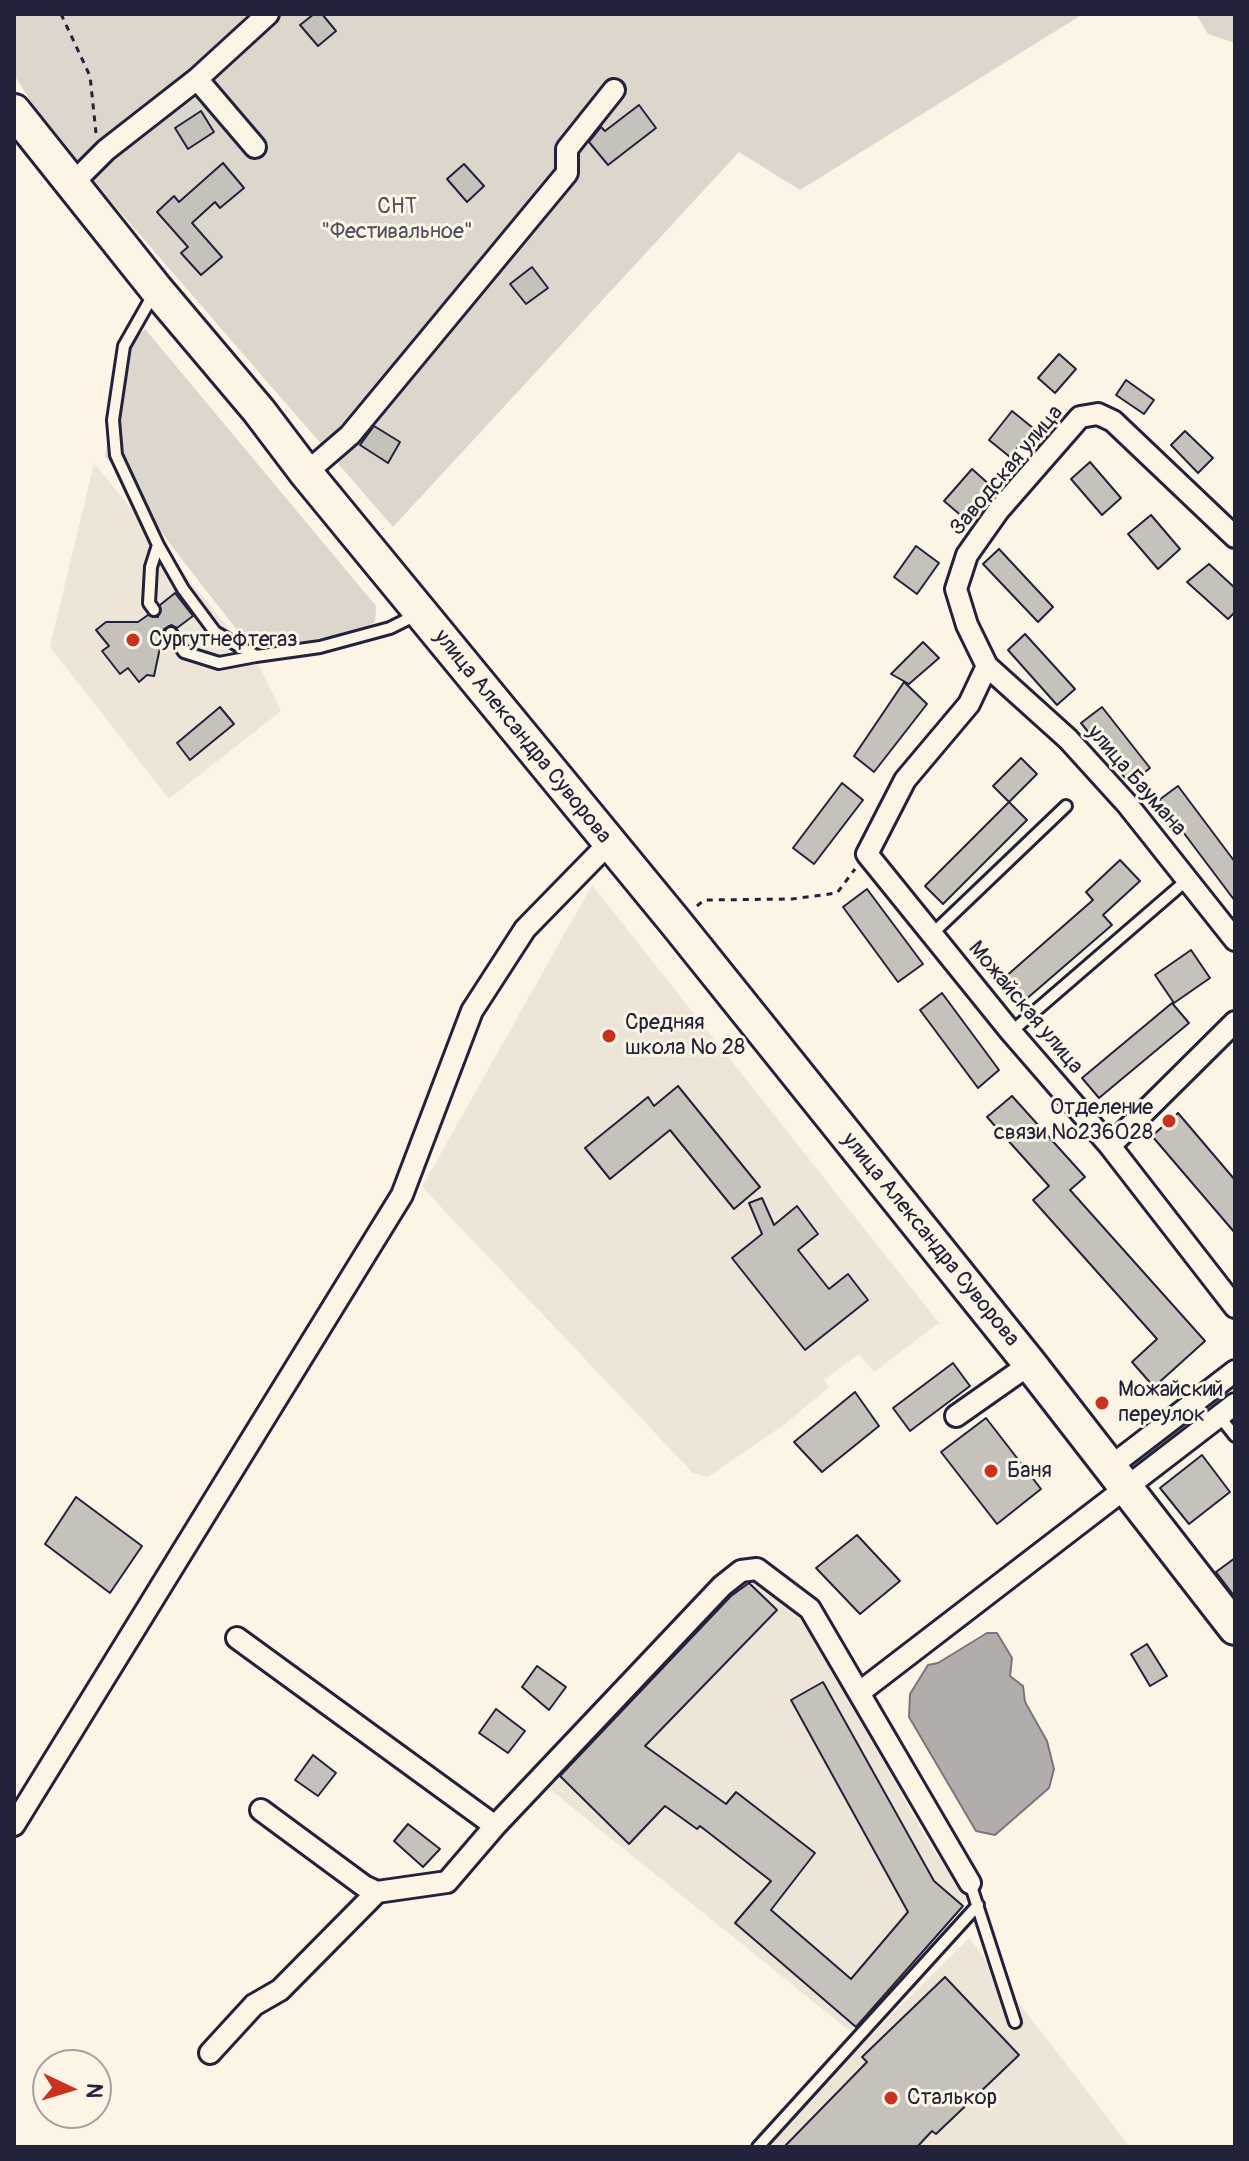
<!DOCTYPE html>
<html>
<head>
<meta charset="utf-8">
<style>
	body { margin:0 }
	#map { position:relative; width:1249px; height:2161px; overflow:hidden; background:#fcf5e5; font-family:Pangolin,sans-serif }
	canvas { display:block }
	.frame { position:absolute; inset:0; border:16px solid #22223b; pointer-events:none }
	.north { position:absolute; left:32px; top:2049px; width:80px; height:80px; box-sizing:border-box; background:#fcf5e5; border:2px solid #a5a1a1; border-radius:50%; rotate:94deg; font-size:22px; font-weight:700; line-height:32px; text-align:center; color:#22223b }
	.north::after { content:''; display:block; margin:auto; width:28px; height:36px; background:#c8321e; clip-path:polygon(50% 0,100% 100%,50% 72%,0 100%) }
</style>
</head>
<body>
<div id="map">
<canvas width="1249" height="2161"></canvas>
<div class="frame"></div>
<div class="north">N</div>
</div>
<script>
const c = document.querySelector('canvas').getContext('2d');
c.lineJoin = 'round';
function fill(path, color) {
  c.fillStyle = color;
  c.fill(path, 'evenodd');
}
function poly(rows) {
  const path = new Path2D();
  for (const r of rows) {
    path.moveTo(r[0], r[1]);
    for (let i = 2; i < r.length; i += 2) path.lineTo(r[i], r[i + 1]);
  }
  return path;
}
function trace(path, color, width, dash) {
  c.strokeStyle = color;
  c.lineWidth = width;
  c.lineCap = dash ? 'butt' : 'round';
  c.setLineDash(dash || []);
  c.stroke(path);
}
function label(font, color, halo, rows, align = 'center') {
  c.font = font + ' Pangolin,sans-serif';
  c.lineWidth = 6;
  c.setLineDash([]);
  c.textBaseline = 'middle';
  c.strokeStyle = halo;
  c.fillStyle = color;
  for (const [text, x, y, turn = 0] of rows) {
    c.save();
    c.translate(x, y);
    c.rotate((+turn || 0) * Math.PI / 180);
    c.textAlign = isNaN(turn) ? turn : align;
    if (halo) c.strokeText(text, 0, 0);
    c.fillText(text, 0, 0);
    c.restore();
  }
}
const built = poly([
	[94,463,260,667,281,711,169,799,50,647],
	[592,885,939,1323,874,1372,859,1354,824,1380,829,1387,785,1424,708,1477,693,1473,422,1187],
	[755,1578,807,1625,930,1845,967,1899,851,2032,547,1787],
	[969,1938,1130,2147,759,2147]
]);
const green = poly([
	[14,14,1083,14,800,190,739,152,393,527,50,131,14,75],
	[1196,14,1235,14,1235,43,1208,34],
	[145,329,376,606,375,622,358,631,272,647,241,635,180,557,105,456,124,351]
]);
const water = poly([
	[987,1633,997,1633,1012,1658,1010,1676,1023,1686,1025,1702,1047,1741,1054,1769,1049,1788,995,1835,976,1831,909,1717,910,1694,928,1665,938,1663,987,1633]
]);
const building = poly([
	[314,14,322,14,336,31,318,46,300,25,314,14],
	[639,105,656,128,608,165,589,142,601,127,605,131,639,105],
	[201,111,214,132,188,149,175,128,201,111],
	[223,163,244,188,220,208,215,202,192,223,222,257,201,275,181,253,188,247,157,212,174,196,179,202,223,163],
	[464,164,484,186,467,202,447,179,464,164],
	[532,267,548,288,526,304,510,284,532,267],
	[1059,354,1076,369,1055,393,1038,378,1059,354],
	[1126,380,1154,400,1144,414,1116,395,1126,380],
	[1012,411,1033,428,1010,457,989,440,1012,411],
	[374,426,400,442,388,463,360,445,374,426],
	[1185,431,1213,458,1198,473,1171,445,1185,431],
	[1090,462,1121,498,1102,515,1071,479,1090,462],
	[972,469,991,486,964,518,944,501,972,469],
	[1151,515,1180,549,1158,569,1128,534,1151,515],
	[916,546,939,563,917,594,894,577,916,546],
	[999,549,1053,607,1038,622,983,564,999,549],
	[1209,564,1235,588,1235,612,1228,619,1187,582,1209,564],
	[175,593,193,616,177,628,171,625,164,629,154,676,147,675,139,682,128,668,120,674,102,651,109,646,96,630,106,622,138,622,148,615,158,617,160,605,175,593],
	[1025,634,1075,689,1057,705,1008,650,1025,634],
	[923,642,939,658,909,684,891,674,923,642],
	[904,682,927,704,874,772,854,756,904,682],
	[220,707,234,724,190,760,177,743,220,707],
	[1102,707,1150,768,1130,784,1081,723,1102,707],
	[1021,758,1037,774,1009,802,993,786,1021,758],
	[842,783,863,800,814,864,793,848,842,783],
	[1178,786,1235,862,1235,901,1159,800,1178,786],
	[1009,802,1027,820,943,904,925,886,1009,802],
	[1120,860,1140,881,1103,915,1112,925,1024,1001,1004,978,1093,900,1086,892,1120,860],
	[867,889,923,964,898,982,843,907,867,889],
	[1191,950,1210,978,1174,1003,1155,975,1191,950],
	[942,993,999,1070,978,1088,920,1010,942,993],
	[1172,1003,1189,1023,1099,1098,1082,1078,1172,1003],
	[678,1086,760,1187,734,1209,670,1130,610,1179,585,1148,648,1097,654,1106,678,1086],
	[1012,1096,1085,1177,1070,1190,1205,1341,1154,1387,1132,1362,1157,1339,1033,1200,1049,1186,987,1117,1012,1096],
	[1178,1113,1235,1180,1235,1233,1152,1136,1178,1113],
	[762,1198,774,1225,797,1206,818,1234,798,1250,829,1289,848,1274,868,1300,805,1350,732,1258,762,1234,749,1203,762,1198],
	[953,1363,970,1386,910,1431,893,1408,953,1363],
	[855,1392,879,1426,822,1472,794,1442,855,1392],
	[986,1418,1041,1489,997,1524,941,1452,986,1418],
	[1202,1455,1230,1492,1189,1524,1160,1488,1202,1455],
	[76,1497,142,1546,110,1593,45,1544,76,1497],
	[857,1535,900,1581,860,1614,816,1568,857,1535],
	[1235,1558,1235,1597,1216,1572,1235,1558],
	[749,1583,777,1610,645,1746,726,1804,736,1792,815,1853,771,1910,851,1979,908,1912,791,1700,823,1682,934,1881,963,1906,856,2027,735,1923,771,1881,700,1826,697,1829,665,1806,629,1844,560,1776,731,1596,749,1583],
	[1147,1644,1167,1676,1150,1686,1131,1654,1147,1644],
	[537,1666,566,1687,549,1710,522,1687,537,1666],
	[496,1709,525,1731,508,1753,479,1733,496,1709],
	[313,1755,336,1773,318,1796,295,1780,313,1755],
	[408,1824,440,1849,423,1867,394,1841,408,1824],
	[945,1977,1019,2055,936,2134,932,2131,917,2147,784,2147,867,2062,862,2057,945,1977]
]);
const path = poly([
	[61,14,90,76,96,133],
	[697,906,704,900,792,899,837,893,855,869]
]);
const lane = poly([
	[153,295,124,346,113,420,116,455,158,545,183,589,215,632,256,656,320,647,390,628,418,614],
	[154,610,149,603,151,567,158,545],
	[171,633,184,652,219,663,256,656],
	[932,934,1066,806],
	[1011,1032,1187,880],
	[1219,1416,1235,1436],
	[970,1883,1015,2022],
	[758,2147,978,1905]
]);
const street = poly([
	[197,79,268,14],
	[73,183,106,150,197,79,255,147],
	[306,473,350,435,567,173,567,149,614,90],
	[1235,537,1113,421,1098,414,1080,417,998,511,967,555,956,589,967,625,987,666,969,704,905,780,867,854,1011,1032,1110,1146,1235,1307],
	[987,666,1068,739,1127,804,1235,940],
	[1110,1146,1235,1022],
	[956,1416,1030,1364],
	[1110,1467,1235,1371],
	[237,1638,495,1826],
	[860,1692,1235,1404],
	[261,1810,364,1886,377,1892,447,1882,495,1826,722,1586,741,1571,757,1569,810,1609,970,1883],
	[14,1825,402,1195,472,1011,525,929,609,843],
	[210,2053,254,2005,280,1990,377,1892]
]);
const primary = poly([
	[14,111,156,289,259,411,306,473,676,923,1030,1364,1235,1628]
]);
const markers = [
	[133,640,8,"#c8321e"],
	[609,1036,8,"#c8321e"],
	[1169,1121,8,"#c8321e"],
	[1102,1403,8,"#c8321e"],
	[991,1471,8,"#c8321e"],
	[891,2098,8,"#c8321e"]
];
const parkNames = [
	["СНТ",397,207],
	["\"Фестивальное\"",397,232]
];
const streetNames = [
	["Заводская улица",1007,471,-50],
	["улица Александра Суворова",522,737,51],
	["улица Баумана",1136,781,49],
	["Можайская улица",1025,1008,50],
	["улица Александра Суворова",930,1240,51]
];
const poiNames = [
	["Сургутнефтегаз",149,640],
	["Средняя",625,1023],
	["школа № 28",625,1048],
	["Отделение",1153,1108,"right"],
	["связи №236028",1153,1133,"right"],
	["Можайский",1118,1390],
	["переулок",1118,1415],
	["Баня",1007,1471],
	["Сталькор",907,2098]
];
fill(built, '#ece5d8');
fill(green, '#dcd6cc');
fill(water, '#b2adab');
trace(water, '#78757e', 2);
fill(building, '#c6c1bb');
trace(building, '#22223b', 2);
trace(lane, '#22223b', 16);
trace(street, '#22223b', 26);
trace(primary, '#22223b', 38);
trace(path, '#22223b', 3, [6, 6]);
trace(lane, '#fcf5e5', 10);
trace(street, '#fcf5e5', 20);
trace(primary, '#fcf5e5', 32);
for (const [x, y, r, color] of markers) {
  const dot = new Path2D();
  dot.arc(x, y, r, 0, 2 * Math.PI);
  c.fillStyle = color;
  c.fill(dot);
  trace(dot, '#fcf5e5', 3);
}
label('22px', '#504f5f', '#fcf5e5', parkNames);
label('22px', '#22223b', '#fcf5e5', streetNames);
label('22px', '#22223b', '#fcf5e5', poiNames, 'left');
</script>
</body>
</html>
